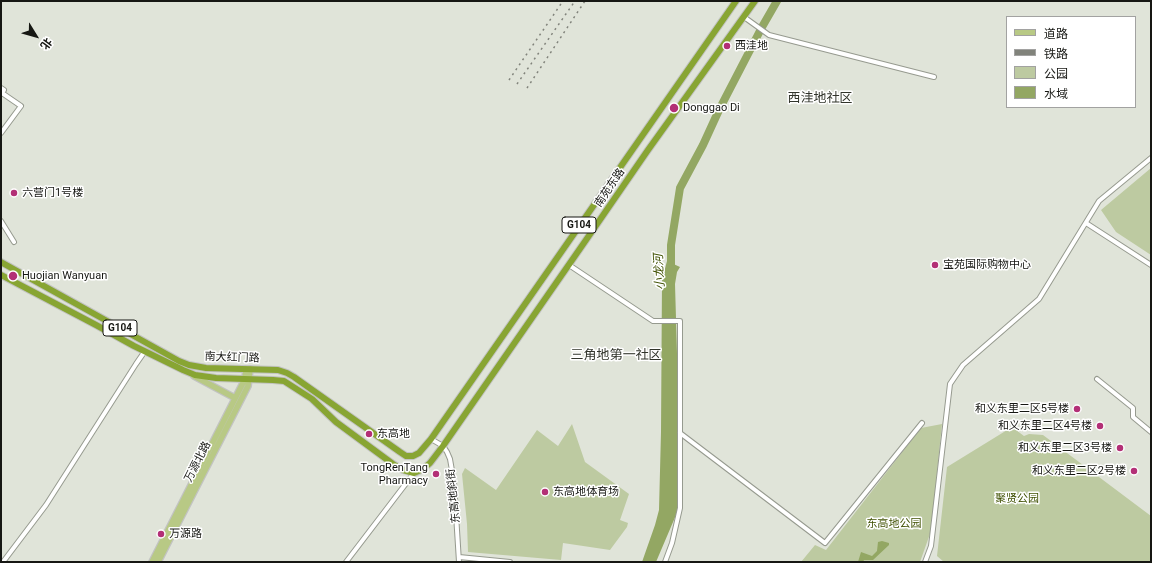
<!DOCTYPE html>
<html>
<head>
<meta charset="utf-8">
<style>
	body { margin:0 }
	#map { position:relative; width:1152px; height:563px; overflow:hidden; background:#e0e4d9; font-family:Roboto,"Noto Sans SC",sans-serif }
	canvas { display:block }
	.frame { position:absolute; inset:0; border:2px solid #161713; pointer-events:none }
	.legend { position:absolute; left:1006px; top:16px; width:130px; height:92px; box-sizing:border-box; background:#fff; border:1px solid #a2a2a1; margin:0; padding:5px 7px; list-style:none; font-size:12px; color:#161713 }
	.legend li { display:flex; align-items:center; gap:8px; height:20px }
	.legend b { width:20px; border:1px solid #a2a2a1 }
	.north { position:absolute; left:16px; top:16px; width:40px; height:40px; -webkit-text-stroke:3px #fff; paint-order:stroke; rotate:127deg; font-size:11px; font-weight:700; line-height:16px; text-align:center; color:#161713 }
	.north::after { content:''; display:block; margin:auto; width:14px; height:18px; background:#161713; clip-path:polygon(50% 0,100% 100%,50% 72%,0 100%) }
</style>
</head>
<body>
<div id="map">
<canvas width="1152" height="563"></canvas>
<div class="frame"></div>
<ul class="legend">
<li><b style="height:5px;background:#b8c985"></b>道路</li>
<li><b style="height:5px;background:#81837b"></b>铁路</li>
<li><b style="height:11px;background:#bdcaa1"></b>公园</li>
<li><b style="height:11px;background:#93a763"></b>水域</li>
</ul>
<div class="north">北</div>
</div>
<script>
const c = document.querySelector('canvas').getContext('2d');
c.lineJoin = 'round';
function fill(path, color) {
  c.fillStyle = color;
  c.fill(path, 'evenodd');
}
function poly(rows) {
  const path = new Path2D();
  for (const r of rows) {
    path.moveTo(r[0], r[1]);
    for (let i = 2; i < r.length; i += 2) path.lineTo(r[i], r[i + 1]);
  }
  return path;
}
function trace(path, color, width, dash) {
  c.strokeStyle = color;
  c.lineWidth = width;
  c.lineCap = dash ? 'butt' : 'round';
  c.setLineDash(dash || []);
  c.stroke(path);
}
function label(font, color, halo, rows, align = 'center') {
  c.font = font + ' Roboto,"Noto Sans SC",sans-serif';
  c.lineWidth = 3;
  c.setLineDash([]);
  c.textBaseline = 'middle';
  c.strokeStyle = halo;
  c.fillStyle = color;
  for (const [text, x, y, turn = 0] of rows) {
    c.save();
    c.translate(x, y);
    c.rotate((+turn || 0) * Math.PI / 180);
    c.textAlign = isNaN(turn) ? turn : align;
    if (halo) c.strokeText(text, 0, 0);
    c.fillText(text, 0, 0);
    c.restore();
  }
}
const green = poly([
	[1151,168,1151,255,1116,232,1101,210],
	[572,424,585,462,629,494,620,520,628,523,627,527,610,550,563,543,561,560,468,552,467,524,462,474,465,468,496,490,537,430,558,446],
	[942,424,931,531,920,562,801,562,815,545,826,550,921,428],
	[1012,427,1024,436,1029,434,1043,435,1151,516,1151,562,944,562,937,556,947,467]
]);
const water = poly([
	[667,261,680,267,677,272,675,284,678,388,679,508,656,562,642,562,655,525,659,510,661,432,662,280],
	[882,541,889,543,889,545,873,560,864,560,863,562,858,562,861,552,872,556,877,551,878,542]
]);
const river = poly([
	[671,272,671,245,680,188,703,145,719,110,762,27,777,1]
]);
const minor = poly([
	[744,17,769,35,934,77],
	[1,88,4,90,1,94],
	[1,133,21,106,2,93],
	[1,221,14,242],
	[1086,223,1151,265],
	[569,265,653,321,680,321,680,508,672,543,665,562],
	[1097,379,1133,408,1133,417,1151,432],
	[680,433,825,543,922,423],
	[431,439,443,446,447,452,450,459,454,482,459,562],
	[459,557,510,562],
	[3,562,46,505,136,364,145,351],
	[346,562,414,473],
	[925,562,931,546,950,384,963,365,1039,299,1099,201,1151,158]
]);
const major = poly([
	[194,376,235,398],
	[152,562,245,379,246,369],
	[158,562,248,386,250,369]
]);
const highway = poly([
	[1,262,179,361,189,365,206,368,278,370,287,373,294,377,400,452,406,456,413,456,419,453,431,439,736,1],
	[1,275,96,325,134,346,183,370,195,375,216,378,273,380,284,381,312,399,336,422,393,464,403,470,414,473,423,469,430,463,443,446,586,240,648,150,755,1]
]);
const rail = poly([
	[509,80,563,1],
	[517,84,575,1],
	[527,88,585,1]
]);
const markers = [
	[727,46,4,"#b32f76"],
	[674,108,5,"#b32f76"],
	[14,193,4,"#b32f76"],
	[935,265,4,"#b32f76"],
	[13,276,5,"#b32f76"],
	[1077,409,4,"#b32f76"],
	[1100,426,4,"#b32f76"],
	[369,434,4,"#b32f76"],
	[1120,448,4,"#b32f76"],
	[1134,471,4,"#b32f76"],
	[436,474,4,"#b32f76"],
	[545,492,4,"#b32f76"],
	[161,534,4,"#b32f76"]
];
const shields = [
	[579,225,34],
	[120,328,34]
];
const shieldNames = [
	["G104",579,225],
	["G104",120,328]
];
const poiNames = [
	["西洼地",735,46],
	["Donggao Di",683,108],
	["六营门1号楼",22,193],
	["宝苑国际购物中心",943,265],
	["Huojian Wanyuan",22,276],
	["和义东里二区5号楼",1069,409,"right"],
	["和义东里二区4号楼",1092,426,"right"],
	["东高地",377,434],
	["和义东里二区3号楼",1112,448,"right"],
	["TongRenTang",428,468,"right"],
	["Pharmacy",428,481,"right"],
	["和义东里二区2号楼",1126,471,"right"],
	["东高地体育场",553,492],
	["万源路",169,534]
];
const streetNames = [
	["南苑东路",610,188,-56],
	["南大红门路",232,358,2],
	["万源北路",198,462,-63],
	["东高地斜街",454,496,-96]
];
const parkNames = [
	["聚贤公园",1017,499],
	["东高地公园",894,524]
];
const waterNames = [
	["小龙河",660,272,-93]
];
const quarterNames = [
	["西洼地社区",820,99],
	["三角地第一社区",616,356]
];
fill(green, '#bdcaa1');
fill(water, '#93a763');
trace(river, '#93a763', 8);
trace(minor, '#969a8f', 6);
trace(major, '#c2c3c2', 8);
trace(highway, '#c2c3c2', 8);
trace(minor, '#fff', 4);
trace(major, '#b8c985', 5.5);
trace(highway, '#88a533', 6);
trace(rail, '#81837b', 1.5, [2, 4]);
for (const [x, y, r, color] of markers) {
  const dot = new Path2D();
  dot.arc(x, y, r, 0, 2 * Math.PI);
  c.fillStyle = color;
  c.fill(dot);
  trace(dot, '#fff', 1.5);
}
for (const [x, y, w] of shields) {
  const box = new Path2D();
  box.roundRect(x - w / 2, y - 8, w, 16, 3);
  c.fillStyle = '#fff';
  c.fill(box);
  trace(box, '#161713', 1);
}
label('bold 10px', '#161713', null, shieldNames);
label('11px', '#161713', '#fff', poiNames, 'left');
label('11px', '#161713', '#fff', streetNames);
label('11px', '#3f5000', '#fff', parkNames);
label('italic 12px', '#3f5000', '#fff', waterNames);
label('13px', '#31342b', '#fff', quarterNames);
</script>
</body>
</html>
